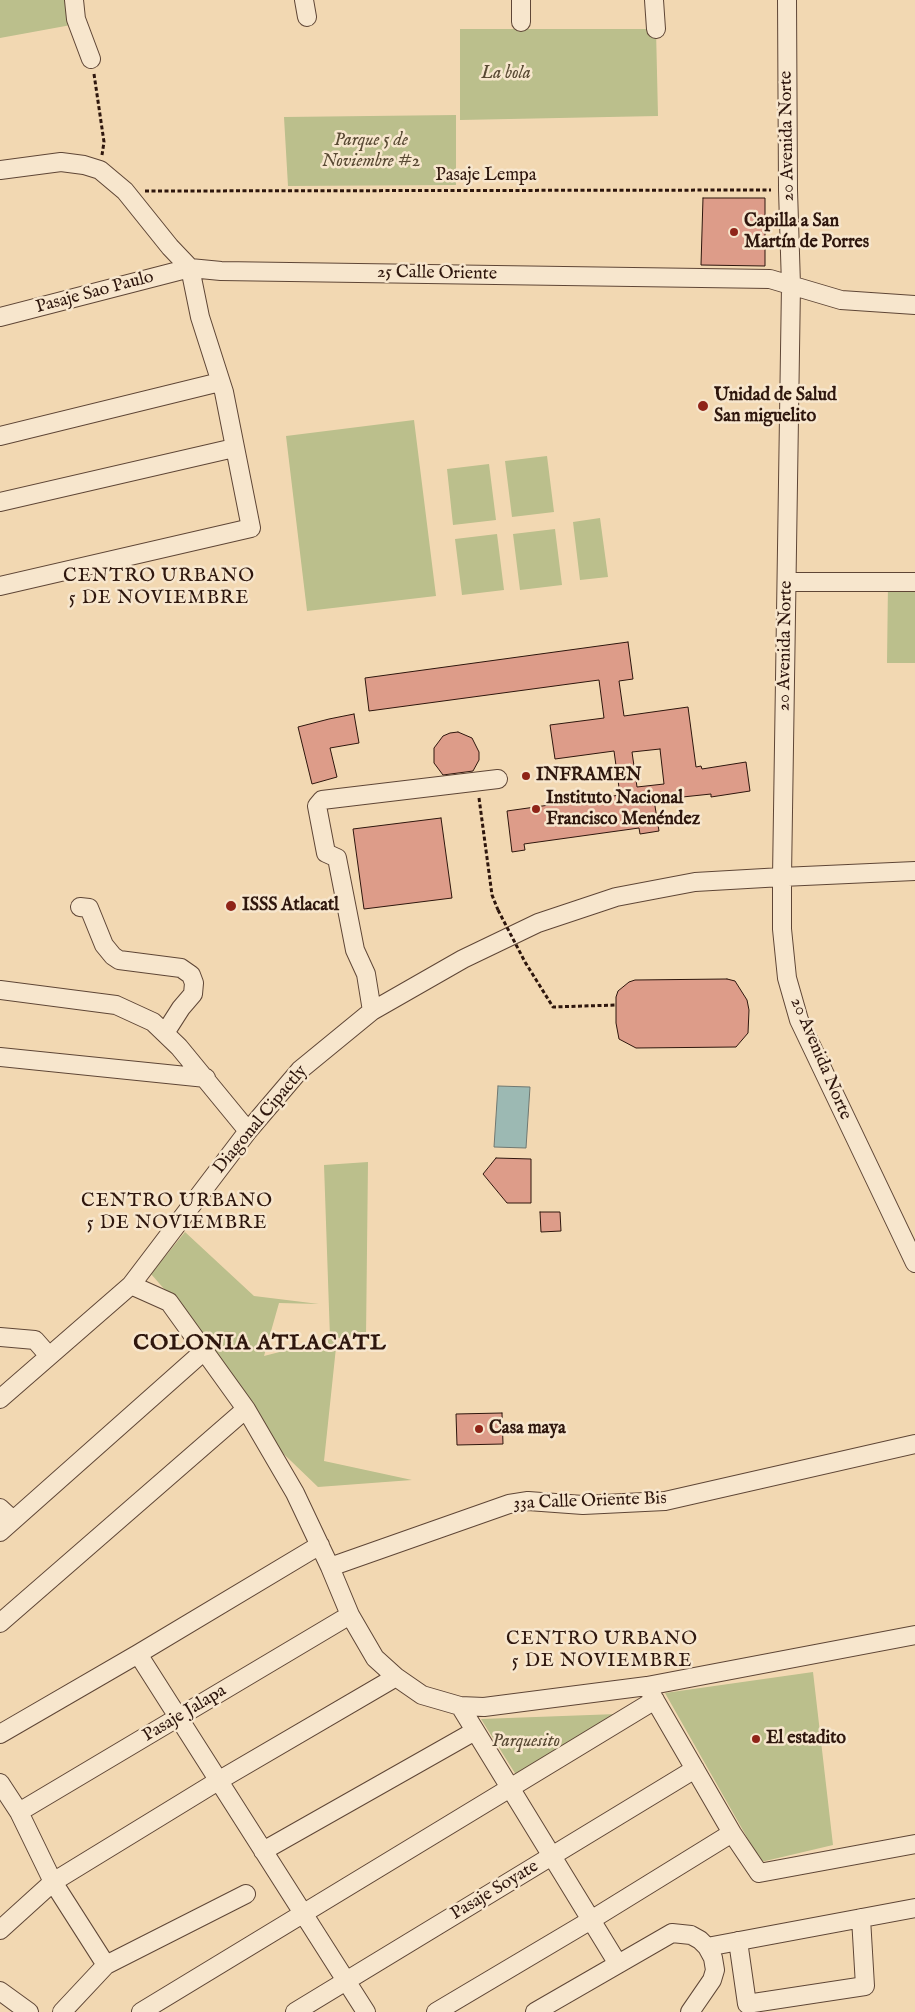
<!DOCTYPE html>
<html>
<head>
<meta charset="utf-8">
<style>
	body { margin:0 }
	canvas { display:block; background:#f2d8b2 }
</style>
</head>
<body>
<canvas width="915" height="2012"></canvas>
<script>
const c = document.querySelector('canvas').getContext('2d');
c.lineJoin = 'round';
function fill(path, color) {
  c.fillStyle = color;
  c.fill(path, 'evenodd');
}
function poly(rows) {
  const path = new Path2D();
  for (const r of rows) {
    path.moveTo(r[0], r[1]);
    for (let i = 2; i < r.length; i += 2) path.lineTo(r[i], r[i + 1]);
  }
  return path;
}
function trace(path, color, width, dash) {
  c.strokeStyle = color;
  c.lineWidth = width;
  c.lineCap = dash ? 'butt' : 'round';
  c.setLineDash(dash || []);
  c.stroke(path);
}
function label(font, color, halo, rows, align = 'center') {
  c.font = font + ' "IM FELL English",serif';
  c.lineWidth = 5;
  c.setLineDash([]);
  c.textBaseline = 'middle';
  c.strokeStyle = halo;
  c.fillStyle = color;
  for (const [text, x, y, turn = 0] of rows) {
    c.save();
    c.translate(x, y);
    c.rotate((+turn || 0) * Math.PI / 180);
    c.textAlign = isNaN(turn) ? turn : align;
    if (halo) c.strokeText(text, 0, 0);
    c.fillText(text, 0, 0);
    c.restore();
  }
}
const green = poly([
	[0,0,68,0,71,25,0,38],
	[460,29,656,29,658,116,460,120],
	[456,115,456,185,288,186,284,117],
	[414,420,436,596,307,611,286,436],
	[547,456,554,512,512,517,505,461],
	[489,464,496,520,453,525,447,469],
	[600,518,608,577,580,580,573,522],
	[555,529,562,585,520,590,513,534],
	[497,534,504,590,462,595,455,539],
	[888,582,915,582,915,663,887,663],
	[368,1162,366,1337,337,1338,324,1461,412,1480,318,1487,265,1436,173,1299,151,1274,185,1232,254,1296,319,1304,279,1303,264,1356,334,1338,330,1338,324,1165],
	[813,1672,833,1845,761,1862,665,1693],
	[617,1714,518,1778,481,1719]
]);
const water = poly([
	[498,1086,530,1087,526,1148,494,1147,498,1086]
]);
const building = poly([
	[703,198,765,198,765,266,701,265,703,198],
	[628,642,633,679,619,681,624,716,688,707,696,767,701,766,702,769,746,762,750,791,711,797,711,794,654,800,659,831,640,834,639,828,524,844,525,850,512,852,507,811,620,795,614,751,555,759,550,725,604,718,599,680,369,711,365,678,628,642],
	[660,749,664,784,637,787,632,752,660,749],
	[354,714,359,743,330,748,337,777,312,784,298,727,329,719,354,714],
	[458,732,472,738,479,752,479,760,473,771,443,775,434,763,434,748,443,736,450,733,458,732],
	[441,818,452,898,364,909,353,829,441,818],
	[727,979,735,981,747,1000,749,1010,748,1033,736,1047,636,1048,619,1039,616,1023,616,997,618,991,629,982,635,980,727,979],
	[496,1158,531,1159,531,1203,507,1203,483,1174,496,1158],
	[540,1212,560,1212,561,1231,541,1232,540,1212],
	[502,1413,503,1444,457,1445,456,1414,502,1413]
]);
const path = poly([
	[94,74,104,142,102,155],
	[145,191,771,190],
	[479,798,492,895,498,910],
	[525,962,553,1007,616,1005]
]);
const minor = poly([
	[74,0,76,19,91,59],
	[304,0,307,17],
	[521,0,521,22],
	[654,0,656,29],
	[787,0,788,190,791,285,782,877,782,929,787,978,799,1020,915,1263],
	[0,170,61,162,84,165,100,170,125,191,170,247,190,268,221,271,770,279,841,300,915,305],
	[0,317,190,268,200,317,224,392,251,528,0,586],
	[0,436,220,382],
	[0,502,234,448],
	[787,582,915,582],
	[80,907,89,908,104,945,113,956,119,960,181,968,191,975,194,983,193,994,181,1008,165,1033],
	[0,990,116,1005,153,1022,179,1047,248,1131],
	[372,1011,366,974,355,950,337,858,326,853,317,806,322,800,498,779],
	[0,1057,206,1078],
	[131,1285,169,1302,246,1409,295,1493,330,1567,350,1615,375,1658,396,1677,422,1695,460,1706,484,1707,647,1686,915,1635],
	[0,1337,35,1340,49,1356],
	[0,1399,131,1285,248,1131,300,1070,372,1011,463,959,538,923,616,897,695,882,782,877,915,871],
	[0,1508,13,1520],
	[0,1532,204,1351],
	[330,1567,509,1504,528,1501,583,1505,665,1501,915,1444],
	[0,1623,246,1409],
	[138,1654,366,2012],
	[649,1690,732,1833,759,1873,915,1844],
	[460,1706,618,1964],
	[0,1734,138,1654,320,1545],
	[0,1783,19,1812,53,1882,106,1965],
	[19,1812,350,1615],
	[263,1851,475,1731],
	[0,1930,53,1882,218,1781,396,1677],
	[738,1941,747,2004,865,1986,861,1918],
	[707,1947,915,1908],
	[0,1991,29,2012],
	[62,2012,106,1965,246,1894],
	[141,2012,655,1700],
	[295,2012,695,1769],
	[436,2012,591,1920,732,1833],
	[535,2012,672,1933,691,1935,700,1940,707,1947,713,1958,715,1970,712,1980,690,2012]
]);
const pathBridge = poly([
	[498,910,525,962]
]);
const markers = [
	[734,232,5,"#8f2418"],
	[703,406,6,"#8f2418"],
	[526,776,5,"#8f2418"],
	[536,809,5,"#8f2418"],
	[231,906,6,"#8f2418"],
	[479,1429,5,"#8f2418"],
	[756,1739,5,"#8f2418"]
];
const parkNames = [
	["La bola",506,74],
	["Parque 5 de",371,141],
	["Noviembre #2",371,162],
	["Parquesito",526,1742]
];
const streetNames = [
	["20 Avenida Norte",788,136,-91],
	["Pasaje Lempa",486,176],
	["25 Calle Oriente",437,274,1],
	["Pasaje Sao Paulo",95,293,-15],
	["20 Avenida Norte",786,646,-89],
	["20 Avenida Norte",820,1059,67],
	["Diagonal Cipactly",261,1120,-50],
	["33a Calle Oriente Bis",590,1502,-2],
	["Pasaje Jalapa",185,1714,-31],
	["Pasaje Soyate",495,1891,-31]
];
const poiNames = [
	["Capilla a San",744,222],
	["Martín de Porres",744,243],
	["Unidad de Salud",714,396],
	["San miguelito",714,417],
	["INFRAMEN",536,776],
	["Instituto Nacional",546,799],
	["Francisco Menéndez",546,820],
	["ISSS Atlacatl",242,906],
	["Casa maya",489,1429],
	["El estadito",766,1739]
];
const neighbourhoodNames = [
	["CENTRO URBANO",159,577],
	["5 DE NOVIEMBRE",159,599],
	["CENTRO URBANO",177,1202],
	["5 DE NOVIEMBRE",177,1224],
	["CENTRO URBANO",602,1640],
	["5 DE NOVIEMBRE",602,1662]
];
const districtNames = [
	["COLONIA ATLACATL",260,1344]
];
fill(green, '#bbbf8c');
fill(water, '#9cb9b3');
trace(water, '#707871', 1);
fill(building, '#dd9c89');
trace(building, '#2e160d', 1);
trace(minor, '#5f4636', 20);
trace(path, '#2e160d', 3, [4, 2.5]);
trace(minor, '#f7e6cd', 18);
trace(pathBridge, '#2e160d', 3, [4, 2.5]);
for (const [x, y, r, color] of markers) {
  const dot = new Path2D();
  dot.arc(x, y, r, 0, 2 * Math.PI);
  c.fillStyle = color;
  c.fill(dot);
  trace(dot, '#f7e6cd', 2);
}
label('italic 18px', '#584933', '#f7e6cd', parkNames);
label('18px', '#2e160d', '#f7e6cd', streetNames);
label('bold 18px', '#2e160d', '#f7e6cd', poiNames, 'left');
c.letterSpacing = '1px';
label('19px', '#2e160d', '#f7e6cd', neighbourhoodNames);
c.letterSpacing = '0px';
c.letterSpacing = '1px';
label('bold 22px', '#2e160d', '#f7e6cd', districtNames);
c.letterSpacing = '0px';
</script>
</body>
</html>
